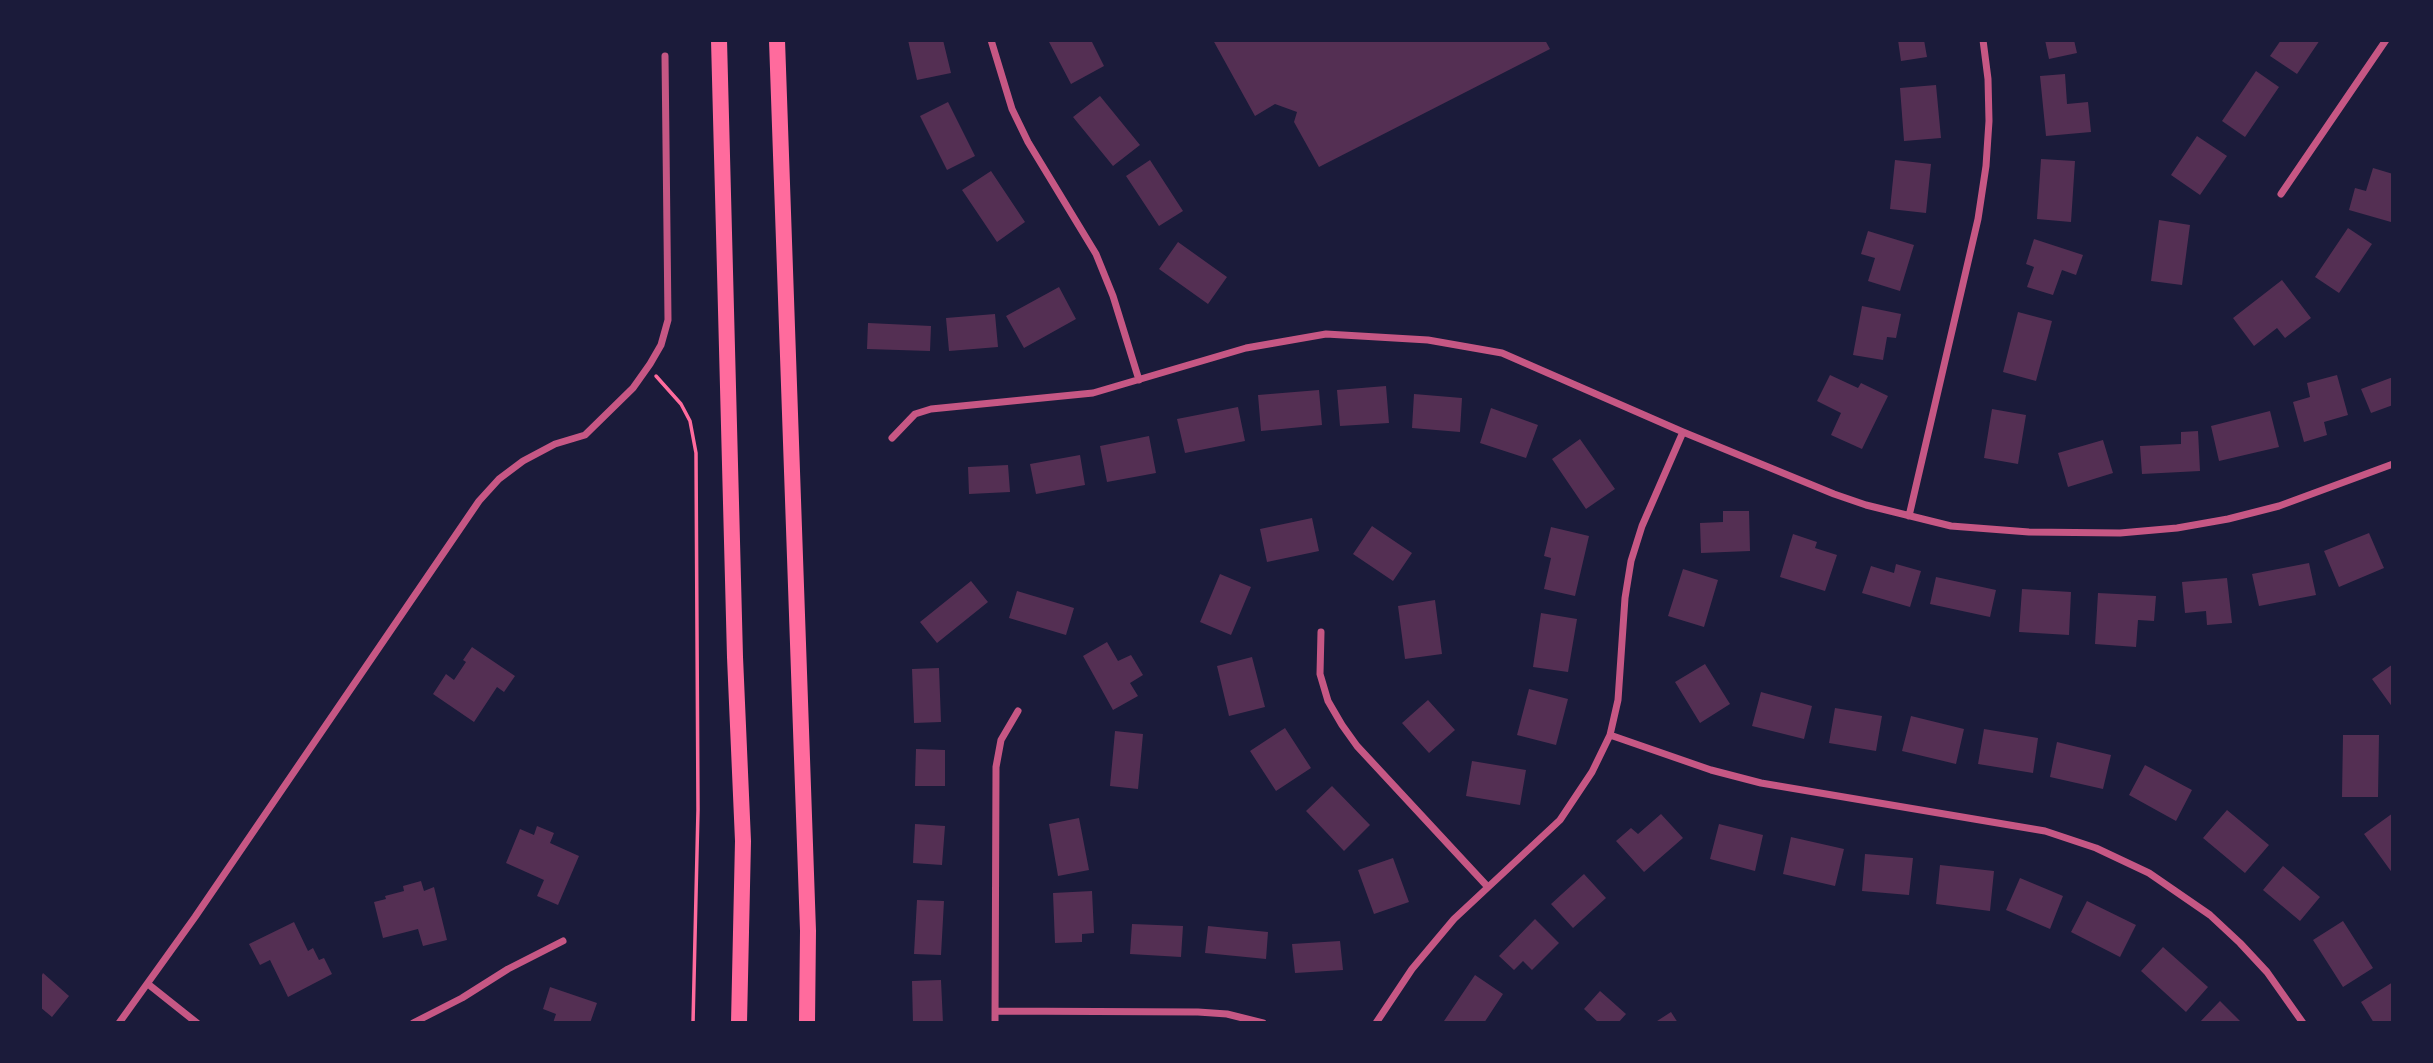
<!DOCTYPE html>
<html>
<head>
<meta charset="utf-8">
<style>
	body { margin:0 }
	#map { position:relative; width:2433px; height:1063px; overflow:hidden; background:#1b1b3a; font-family:"Times New Roman",serif }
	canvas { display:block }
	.frame { position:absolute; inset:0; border:42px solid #1b1b3a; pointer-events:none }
</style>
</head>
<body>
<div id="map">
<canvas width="2433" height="1063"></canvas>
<div class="frame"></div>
</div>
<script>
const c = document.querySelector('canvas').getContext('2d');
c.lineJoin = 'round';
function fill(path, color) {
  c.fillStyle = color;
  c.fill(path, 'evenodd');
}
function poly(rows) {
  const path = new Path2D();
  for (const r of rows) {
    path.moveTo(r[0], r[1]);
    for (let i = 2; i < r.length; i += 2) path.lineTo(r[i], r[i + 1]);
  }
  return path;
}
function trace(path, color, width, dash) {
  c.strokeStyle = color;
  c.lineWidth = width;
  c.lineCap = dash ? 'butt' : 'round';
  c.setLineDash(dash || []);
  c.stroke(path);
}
const building = poly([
	[908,40,943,40,951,73,917,80],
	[1048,40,1091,40,1104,66,1071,84],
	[1213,40,1545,40,1550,49,1319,167,1294,122,1297,112,1275,104,1255,116],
	[1898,40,1924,40,1927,57,1901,61],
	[2045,40,2074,40,2077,53,2049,59],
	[2281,40,2320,40,2297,74,2270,56],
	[2256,71,2279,87,2245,137,2222,121],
	[2065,74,2067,104,2088,102,2091,132,2046,136,2040,76],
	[1936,85,1941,138,1904,141,1900,88],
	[1100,96,1140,145,1113,166,1073,117],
	[948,102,975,156,947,170,920,116],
	[2197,136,2227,156,2200,195,2171,175],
	[2041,159,2075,161,2071,222,2037,219],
	[1150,160,1183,211,1159,226,1126,176],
	[1895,160,1931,164,1926,213,1890,209],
	[2373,168,2393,174,2391,222,2349,210,2355,188,2366,191],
	[991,171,1025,222,997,242,962,190],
	[2159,220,2190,225,2182,285,2151,281],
	[2348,228,2372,244,2339,293,2315,277],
	[1868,231,1914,245,1900,291,1868,281,1875,258,1861,254],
	[2034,239,2083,255,2076,275,2062,270,2053,295,2027,287,2034,267,2026,264],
	[1178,242,1227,277,1208,304,1159,269],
	[2282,280,2311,318,2285,338,2277,328,2254,346,2233,318],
	[1059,287,1076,319,1024,348,1006,316],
	[1862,306,1901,314,1896,338,1887,337,1883,360,1853,355],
	[2018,312,2052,321,2036,381,2003,372],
	[995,314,998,347,949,351,946,318],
	[868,323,931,326,930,351,867,349],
	[1830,375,1858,388,1861,383,1888,396,1862,449,1831,435,1841,413,1817,401],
	[2337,375,2348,415,2324,422,2327,435,2304,442,2293,402,2310,397,2307,383],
	[2393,377,2393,405,2371,413,2361,389],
	[1386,386,1389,423,1340,426,1337,390],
	[1319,390,1322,425,1261,431,1258,395],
	[1414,394,1462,398,1460,432,1412,428],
	[1238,407,1245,441,1185,453,1177,419],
	[1491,408,1538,425,1526,458,1480,443],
	[1992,409,2026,415,2018,464,1984,458],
	[2270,411,2279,447,2219,461,2211,426],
	[2198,431,2200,471,2142,474,2140,446,2181,444,2181,432],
	[1149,436,1156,473,1107,482,1100,446],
	[1580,439,1615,489,1586,509,1552,459],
	[2103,440,2113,473,2068,487,2058,453],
	[1080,455,1085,485,1036,494,1030,464],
	[1008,465,1010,492,969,494,968,467],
	[1723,511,1749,511,1750,551,1701,553,1700,523,1723,522],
	[1312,518,1319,551,1267,562,1260,529],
	[1372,526,1412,553,1393,581,1353,554],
	[1551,527,1589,536,1575,596,1544,589,1551,558,1544,556],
	[2369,533,2384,568,2339,587,2324,551],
	[1793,534,1817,542,1815,548,1837,555,1825,591,1780,577],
	[2309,563,2316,595,2259,606,2252,574],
	[1896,564,1921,571,1910,607,1862,593,1871,566,1894,573],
	[1683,569,1718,580,1704,627,1668,616],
	[1220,574,1251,587,1231,635,1200,622],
	[1936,577,1996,590,1990,617,1930,604],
	[2227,578,2232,623,2207,625,2206,611,2185,613,2182,582],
	[971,581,988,602,937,643,920,622],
	[2022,589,2071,592,2069,635,2019,632],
	[1017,591,1074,608,1066,635,1009,618],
	[2098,593,2156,596,2154,621,2138,620,2136,647,2095,644],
	[1435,600,1442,654,1405,659,1398,606],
	[1541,613,1577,619,1568,672,1533,667],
	[1107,642,1118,661,1131,655,1143,675,1130,683,1138,696,1113,710,1083,656],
	[472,647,515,676,504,692,497,687,474,722,433,694,446,674,454,680,466,662,463,660],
	[1252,657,1265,707,1229,716,1217,666],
	[1705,664,1730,704,1700,723,1675,682],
	[2393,664,2393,708,2372,679],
	[939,668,941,722,914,723,912,669],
	[1529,689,1568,699,1556,745,1517,735],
	[1761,692,1812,706,1804,739,1752,726],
	[1428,700,1455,730,1429,753,1402,723],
	[1835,708,1882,716,1876,751,1829,743],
	[1911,716,1964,729,1956,764,1902,751],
	[1285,728,1311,768,1276,791,1250,751],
	[1984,729,2038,738,2033,773,1978,764],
	[1115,731,1143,734,1138,789,1110,786],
	[2343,735,2379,735,2378,797,2342,797],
	[2057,742,2111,755,2103,789,2050,777],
	[916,749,945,750,945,786,915,786],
	[1472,761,1526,770,1520,805,1466,796],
	[2145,765,2192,790,2176,821,2129,795],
	[1332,786,1370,825,1344,851,1306,811],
	[2227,810,2269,845,2245,873,2203,838],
	[2393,813,2393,874,2364,834],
	[1661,814,1683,838,1644,872,1616,841,1631,828,1638,834],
	[1079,818,1089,870,1058,876,1049,824],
	[915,824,945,826,942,865,913,863],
	[1719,824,1763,835,1755,871,1710,859],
	[537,826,554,833,550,843,579,856,558,905,537,896,544,880,506,863,520,829,534,835],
	[1791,837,1844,849,1835,886,1783,874],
	[1865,854,1913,858,1909,895,1862,891],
	[1393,858,1409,902,1374,914,1358,870],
	[1940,865,1994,871,1990,911,1936,904],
	[2283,866,2320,897,2300,921,2263,890],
	[1584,874,1606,898,1573,928,1551,904],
	[2020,878,2063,896,2050,929,2006,910],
	[421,881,424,891,434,887,447,940,423,946,418,929,383,938,374,902,386,899,385,896,404,891,403,886],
	[1092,891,1094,933,1082,934,1082,942,1055,943,1053,893],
	[917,900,944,901,941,955,914,954],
	[2087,901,2136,925,2120,957,2071,932],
	[1535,919,1559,943,1532,970,1523,961,1514,970,1499,956],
	[2343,921,2373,968,2343,987,2313,940],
	[294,922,308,951,313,948,319,960,324,958,332,974,288,997,270,960,260,965,249,944],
	[1132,924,1183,926,1181,957,1130,954],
	[1208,926,1268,932,1266,959,1205,953],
	[1340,941,1343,970,1295,973,1292,944],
	[2163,947,2208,987,2186,1012,2141,971],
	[43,973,69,996,52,1017,40,1007,40,974,42,975],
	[1475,975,1503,994,1484,1023,1446,1023,1444,1021],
	[941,980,943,1023,913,1023,912,981],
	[2393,982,2393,1023,2374,1023,2361,1002],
	[550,987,597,1003,590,1023,553,1023,556,1014,543,1009],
	[1600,991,1626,1014,1618,1023,1599,1023,1584,1009],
	[2220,1001,2242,1023,2199,1023],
	[1671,1012,1678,1023,1654,1023]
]);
const path = poly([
	[656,376,681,404,690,421,696,453,698,810,693,1023]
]);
const minor = poly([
	[991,40,1012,109,1028,142,1096,254,1113,296,1139,380],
	[2281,194,2386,40],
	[892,438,915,414,931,409,1093,393,1246,348,1326,334,1428,340,1502,353,1683,432,1834,494,1866,505,1951,526,2029,532,2120,533,2177,528,2228,519,2279,506,2393,464],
	[1909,516,1978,219,1986,166,1989,121,1988,79,1983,40],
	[1321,632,1320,674,1328,701,1342,725,1357,746,1487,886],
	[1610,735,1711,770,1761,783,2045,831,2096,848,2149,873,2210,915,2240,943,2267,972,2303,1023],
	[148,984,197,1023],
	[995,1011,1198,1012,1227,1014,1263,1023],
	[119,1023,195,917,479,501,499,479,523,461,555,444,585,435,633,388,650,364,661,345,668,320,665,56],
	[413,1023,462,998,508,969,563,941],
	[995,1023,996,767,1001,740,1018,711],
	[1376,1023,1412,969,1454,919,1560,820,1592,772,1610,735,1618,700,1625,598,1631,561,1642,526,1683,432]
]);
const trunk = poly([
	[719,40,735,657,743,841,739,1023],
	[777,40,808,931,807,1023]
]);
fill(building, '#542f53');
trace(path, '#ff6b9d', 3.5);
trace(minor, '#c65784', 7);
trace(trunk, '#ff6b9d', 16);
</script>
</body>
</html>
